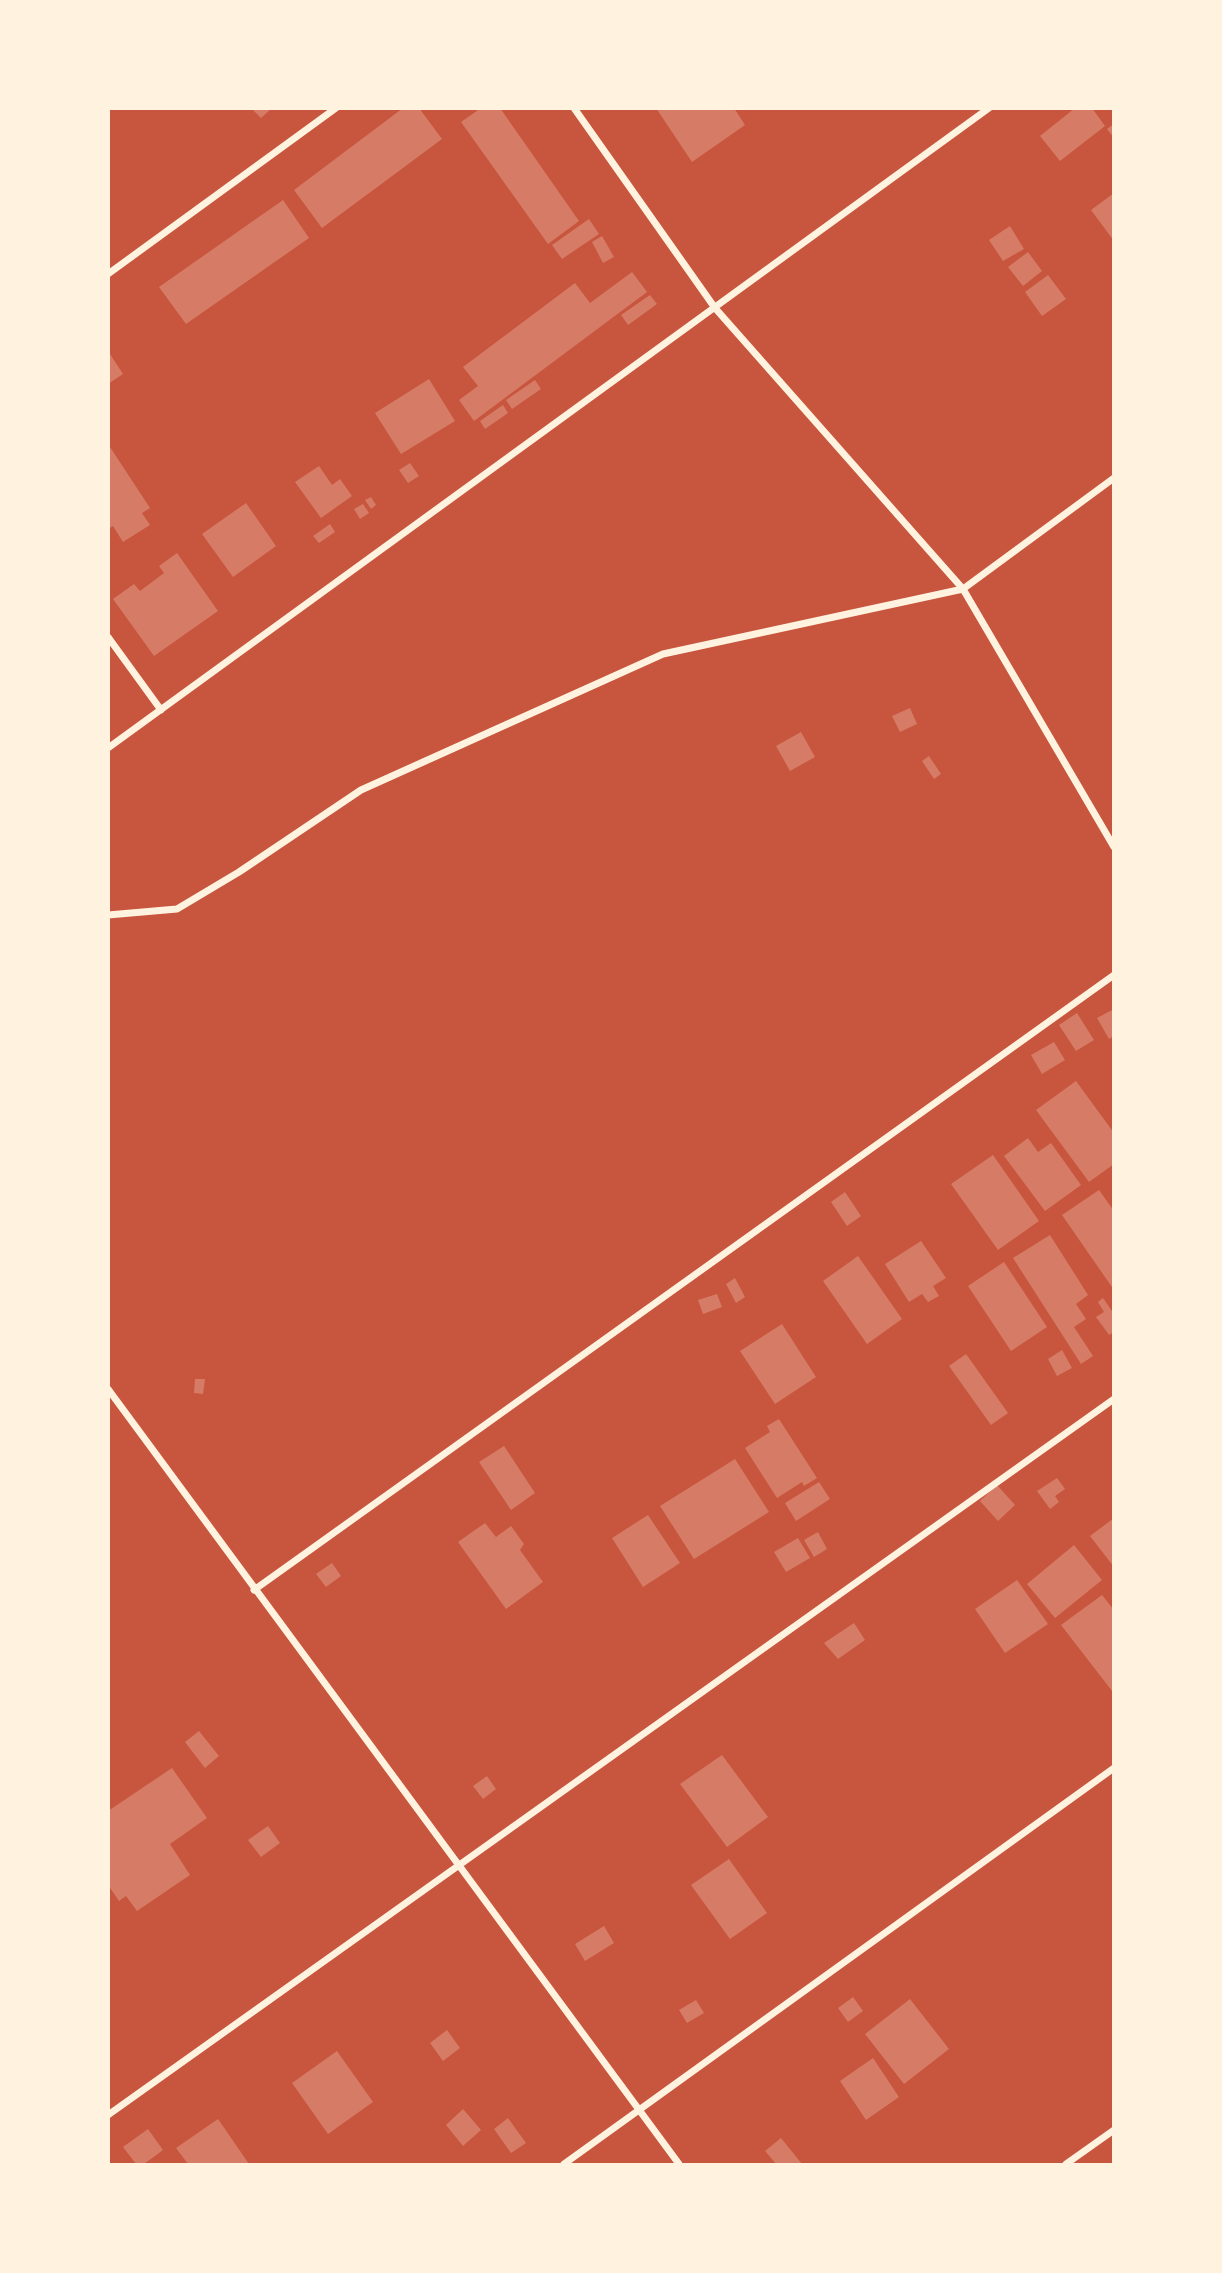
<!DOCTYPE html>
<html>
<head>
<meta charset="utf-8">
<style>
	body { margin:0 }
	#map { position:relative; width:1222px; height:2273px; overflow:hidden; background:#c8553d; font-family:"Source Sans 3",sans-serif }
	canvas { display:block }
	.frame { position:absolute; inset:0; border:110px solid #fff3e0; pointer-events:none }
</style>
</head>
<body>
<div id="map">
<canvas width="1222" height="2273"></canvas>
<div class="frame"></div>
</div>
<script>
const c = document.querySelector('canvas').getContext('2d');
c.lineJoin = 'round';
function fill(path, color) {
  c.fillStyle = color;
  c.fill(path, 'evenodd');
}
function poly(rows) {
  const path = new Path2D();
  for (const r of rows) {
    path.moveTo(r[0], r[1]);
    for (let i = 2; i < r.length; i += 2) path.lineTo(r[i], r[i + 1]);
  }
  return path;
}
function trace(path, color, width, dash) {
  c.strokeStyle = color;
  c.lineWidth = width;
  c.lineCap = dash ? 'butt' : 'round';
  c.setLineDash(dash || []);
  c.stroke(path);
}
const building = poly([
	[251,108,272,108,261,118],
	[403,108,419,108,442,139,322,228,294,190],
	[481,108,500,108,579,221,548,244,461,122],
	[656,108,734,108,745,125,692,162],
	[1075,108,1092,108,1105,126,1060,161,1040,136],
	[1114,124,1114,138,1107,129],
	[1114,193,1114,241,1091,210],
	[283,200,309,238,186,324,159,287],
	[589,219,599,234,562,259,552,245],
	[1010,226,1024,249,1003,261,989,240],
	[602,236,614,257,603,263,592,242],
	[1028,252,1042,271,1023,286,1008,267],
	[632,272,647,292,474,421,459,400,478,386,463,367,575,283,590,303],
	[1048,275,1066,299,1042,316,1025,292],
	[650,295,657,304,628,325,621,315],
	[108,351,123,374,108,384],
	[429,379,455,421,401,454,375,413],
	[535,380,541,389,512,409,506,400],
	[503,405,508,413,485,429,480,421],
	[108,444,150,508,142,513,150,525,123,542,113,526,108,529],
	[410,463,419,476,408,483,399,470],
	[319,466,332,485,340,479,352,496,321,518,295,482],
	[371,497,376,505,371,509,365,500],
	[246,503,276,546,233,577,202,534],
	[363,504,369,513,360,519,354,509],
	[330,524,335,532,319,543,313,536],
	[177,553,218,611,154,656,113,599,134,584,140,591,164,573,159,566],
	[910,708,917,724,900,732,892,716],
	[801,732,815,757,790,771,776,746],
	[929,756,941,774,934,779,922,761],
	[1114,1009,1114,1036,1109,1039,1097,1018],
	[1077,1013,1094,1040,1076,1051,1059,1025],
	[1054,1042,1065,1060,1042,1074,1031,1055],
	[1076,1081,1114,1133,1114,1164,1089,1182,1036,1110],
	[1028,1138,1038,1152,1051,1143,1081,1185,1045,1211,1004,1156],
	[993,1155,1039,1221,998,1250,951,1184],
	[1099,1190,1114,1211,1114,1290,1062,1215],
	[845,1192,861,1216,847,1226,831,1202],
	[1050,1235,1088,1295,1076,1304,1086,1319,1074,1327,1093,1356,1081,1364,1013,1258],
	[921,1241,946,1278,933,1286,939,1296,928,1302,922,1294,909,1302,885,1264],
	[858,1256,902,1319,867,1344,823,1281],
	[1004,1262,1047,1327,1011,1351,968,1286],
	[735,1278,745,1297,736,1303,726,1284],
	[717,1294,722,1307,703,1314,698,1300],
	[1103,1298,1114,1314,1114,1332,1109,1335,1096,1317,1104,1312,1098,1302],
	[782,1324,816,1377,775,1404,740,1351],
	[1062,1350,1072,1368,1057,1376,1048,1359],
	[966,1354,1008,1413,991,1425,949,1366],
	[195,1379,205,1379,203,1394,194,1393],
	[779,1419,817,1478,804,1486,802,1482,777,1498,745,1448,770,1432,767,1426],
	[504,1446,535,1493,511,1510,479,1462],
	[735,1459,769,1512,694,1559,660,1506],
	[1057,1478,1065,1489,1055,1496,1059,1502,1050,1509,1037,1491],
	[819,1482,830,1499,796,1521,785,1503],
	[997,1485,1015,1505,998,1521,980,1501],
	[648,1515,680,1563,643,1587,612,1538],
	[1114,1518,1114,1567,1090,1536],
	[485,1523,496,1537,511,1526,524,1544,520,1550,543,1582,506,1609,458,1542],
	[818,1532,827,1549,814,1557,804,1540],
	[798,1538,810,1558,786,1572,774,1552],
	[1074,1545,1102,1580,1055,1618,1027,1584],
	[332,1563,341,1576,326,1587,316,1574],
	[1017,1580,1048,1624,1005,1653,975,1609],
	[1102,1595,1114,1610,1112,1691,1061,1625],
	[854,1623,865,1640,838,1659,824,1643],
	[199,1731,219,1756,205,1768,185,1742],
	[722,1755,768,1817,727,1847,680,1784],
	[172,1768,207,1818,170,1844,190,1875,137,1911,126,1896,119,1901,108,1885,108,1811],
	[487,1776,496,1789,483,1799,473,1786],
	[268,1826,280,1843,261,1857,248,1840],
	[729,1859,767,1913,730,1939,691,1885],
	[604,1926,614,1943,585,1961,575,1944],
	[853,1997,863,2011,848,2022,838,2008],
	[910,1999,949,2049,904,2084,865,2034],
	[696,2000,704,2013,687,2023,679,2010],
	[447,2030,460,2048,443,2061,430,2043],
	[337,2051,373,2102,328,2134,292,2083],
	[873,2058,899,2097,866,2120,840,2081],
	[463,2109,481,2130,463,2146,446,2125],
	[508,2118,526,2143,511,2153,494,2129],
	[218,2119,249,2164,188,2164,176,2148],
	[148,2129,163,2150,144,2164,136,2164,123,2147],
	[781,2138,802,2164,776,2164,765,2151]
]);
const minor = poly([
	[574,108,715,308,963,589,1114,847],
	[108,274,336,108],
	[108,637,161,710],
	[108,748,989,108],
	[108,915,177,909,239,872,361,790,663,654,963,589,1114,478],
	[108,1389,679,2164],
	[254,1590,1114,975],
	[108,2115,1114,1399],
	[564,2164,1114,1768],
	[1066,2164,1114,2130]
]);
fill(building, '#d67c66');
trace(minor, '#fff3e0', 7);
</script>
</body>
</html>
